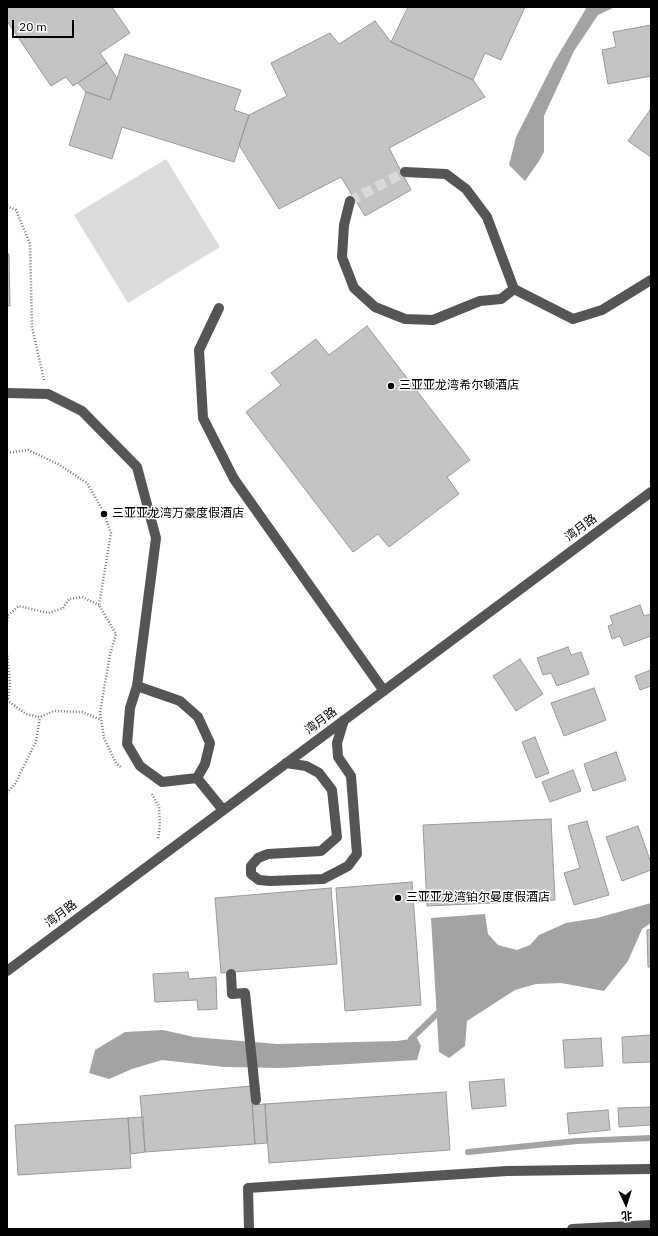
<!DOCTYPE html>
<html>
<head>
<meta charset="utf-8">
<style>
	body { margin:0 }
	#map { position:relative; width:658px; height:1236px; overflow:hidden; background:#fff; font-family:"IBM Plex Sans","Noto Sans SC",sans-serif }
	canvas { display:block }
	.frame { position:absolute; inset:0; border:8px solid #000; pointer-events:none }
	.north { position:absolute; left:606px; top:1184px; width:40px; height:40px; -webkit-text-stroke:3px #fff; paint-order:stroke; rotate:176deg; font-size:11px; font-weight:700; line-height:16px; text-align:center; color:#000 }
	.north::after { content:''; display:block; margin:auto; width:14px; height:18px; background:#000; clip-path:polygon(50% 0,100% 100%,50% 72%,0 100%) }
	.scale { position:absolute; left:12px; top:20px; width:62px; height:18px; box-sizing:border-box; border:2px solid #000; border-top:0; padding-left:5px; font-size:12px; line-height:14px; white-space:nowrap; color:#000; -webkit-text-stroke:3px #fff; paint-order:stroke }
</style>
</head>
<body>
<div id="map">
<canvas width="658" height="1236"></canvas>
<div class="frame"></div>
<div class="north">北</div>
<div class="scale">20 m</div>
</div>
<script>
const c = document.querySelector('canvas').getContext('2d');
c.lineJoin = 'round';
function fill(path, color) {
  c.fillStyle = color;
  c.fill(path, 'evenodd');
}
function poly(rows) {
  const path = new Path2D();
  for (const r of rows) {
    path.moveTo(r[0], r[1]);
    for (let i = 2; i < r.length; i += 2) path.lineTo(r[i], r[i + 1]);
  }
  return path;
}
function trace(path, color, width, dash) {
  c.strokeStyle = color;
  c.lineWidth = width;
  c.lineCap = dash ? 'butt' : 'round';
  c.setLineDash(dash || []);
  c.stroke(path);
}
function label(font, color, halo, rows, align = 'center') {
  c.font = font + ' "IBM Plex Sans","Noto Sans SC",sans-serif';
  c.lineWidth = 3;
  c.setLineDash([]);
  c.textBaseline = 'middle';
  c.strokeStyle = halo;
  c.fillStyle = color;
  for (const [text, x, y, turn = 0] of rows) {
    c.save();
    c.translate(x, y);
    c.rotate((+turn || 0) * Math.PI / 180);
    c.textAlign = isNaN(turn) ? turn : align;
    if (halo) c.strokeText(text, 0, 0);
    c.fillText(text, 0, 0);
    c.restore();
  }
}
const green = poly([
	[166,159,220,247,128,303,74,215]
]);
const water = poly([
	[587,7,615,7,598,15,574,51,544,116,544,152,539,161,525,181,509,165,516,137,554,62],
	[651,903,651,923,642,929,628,961,604,991,561,983,536,984,515,990,467,1021,465,1046,449,1058,439,1052,431,918,485,914,488,934,498,945,517,950,530,945,539,935,566,923,597,918],
	[163,1030,194,1037,277,1044,397,1041,417,1038,421,1046,417,1060,280,1068,224,1067,162,1060,132,1069,109,1079,89,1073,95,1050,125,1032]
]);
const stream = poly([
	[411,1039,441,1010],
	[468,1152,577,1141,651,1138]
]);
const building = poly([
	[7,7,112,7,130,33,100,53,107,63,73,86,66,77,51,86,7,21,7,7],
	[408,7,525,7,501,60,485,53,473,80,391,42,408,7],
	[375,21,391,42,473,80,485,97,389,148,411,190,365,216,341,177,279,209,239,145,249,115,287,96,271,63,330,33,339,44,375,21],
	[651,25,651,76,608,84,602,50,616,47,613,32,651,25],
	[125,54,241,90,234,110,249,115,234,162,122,127,112,159,69,145,86,92,110,100,125,54],
	[107,63,117,78,110,100,86,92,78,83,107,63],
	[650,110,651,110,651,157,628,141,650,110],
	[7,254,9,254,10,306,7,306,7,254],
	[367,326,470,460,447,477,459,494,389,547,378,534,353,552,246,412,281,385,271,373,316,339,329,355,367,326],
	[640,605,644,616,651,614,651,636,624,646,620,636,612,639,608,626,613,624,610,616,640,605],
	[568,647,571,655,581,652,589,674,557,686,551,673,543,675,537,658,568,647],
	[520,659,543,694,516,711,493,676,520,659],
	[651,670,651,686,640,690,635,676,651,670],
	[594,688,606,720,564,736,551,703,594,688],
	[535,737,549,773,536,778,522,742,535,737],
	[616,752,626,780,593,791,584,764,616,752],
	[573,770,581,791,550,802,542,782,573,770],
	[551,819,555,900,427,906,423,825,551,819],
	[587,821,609,895,574,905,564,873,580,868,568,826,587,821],
	[638,826,651,863,651,870,622,881,606,837,638,826],
	[412,882,421,1005,345,1011,336,888,412,882],
	[331,888,337,964,221,973,215,898,331,888],
	[651,929,651,967,648,967,647,930,651,929],
	[188,972,189,979,216,977,217,1009,198,1010,197,1000,155,1002,153,974,188,972],
	[651,1035,651,1062,623,1063,622,1037,651,1035],
	[601,1038,603,1066,565,1068,563,1040,601,1038],
	[504,1079,506,1106,472,1109,469,1082,504,1079],
	[251,1086,255,1144,145,1152,140,1096,251,1086],
	[446,1092,450,1150,269,1163,265,1104,446,1092],
	[265,1104,267,1143,255,1144,252,1105,265,1104],
	[651,1107,651,1125,619,1127,618,1108,651,1107],
	[608,1110,610,1130,569,1134,567,1113,608,1110],
	[143,1117,145,1152,131,1154,128,1118,143,1117],
	[128,1118,131,1168,18,1175,15,1125,128,1118]
]);
const minorTunnel = poly([
	[350,201,405,172]
]);
const path = poly([
	[7,206,16,210,30,244,32,327,44,380],
	[7,453,28,450,58,464,87,483,103,511,111,533,99,605,116,634,110,655,100,712,104,738,116,763,122,768],
	[7,621,8,615,19,606,48,613,63,608,69,599,82,597,99,605],
	[7,653,10,683,8,701],
	[7,700,26,714,40,717,54,711,82,712,101,720],
	[7,793,15,784,36,741,40,717],
	[152,794,159,807,160,825,158,839]
]);
const minor = poly([
	[350,201,344,225,342,257,354,288,375,307,405,319,433,320,480,301,501,299,514,289,487,217,466,189,446,174,405,172],
	[514,289,573,319,602,310,651,280],
	[219,308,199,350,203,418,234,479,384,691],
	[7,393,48,394,82,411,137,467,156,538,137,686,130,708,127,744,140,766,162,782,197,778,205,764,210,743,198,717,180,701,137,686],
	[286,763,306,766,319,773,332,790,337,837,321,851,268,854,258,858,251,866,251,874,259,880,270,881,323,879,348,866,357,854,351,776,338,757,337,743,344,720],
	[197,778,223,810],
	[7,971,651,492],
	[231,974,232,994,245,993,256,1100],
	[249,1229,248,1188,507,1171,651,1169],
	[572,1229,651,1225]
]);
const markers = [
	[391,386,4,"#000"],
	[104,514,4,"#000"],
	[398,898,4,"#000"]
];
const poiNames = [
	["三亚亚龙湾希尔顿酒店",399,386],
	["三亚亚龙湾万豪度假酒店",112,514],
	["三亚亚龙湾铂尔曼度假酒店",406,898]
];
const streetNames = [
	["湾月路",581,528,-37],
	["湾月路",321,721,-37],
	["湾月路",61,914,-37]
];
fill(green, '#dcdcdc');
fill(water, '#a3a3a3');
trace(stream, '#a3a3a3', 6);
fill(building, '#c4c4c4');
trace(building, '#999', 1);
trace(minorTunnel, '#d9d9d9', 10, [10, 5]);
trace(path, '#777', 2.5, [1, 2]);
trace(minor, '#555', 10);
for (const [x, y, r, color] of markers) {
  const dot = new Path2D();
  dot.arc(x, y, r, 0, 2 * Math.PI);
  c.fillStyle = color;
  c.fill(dot);
  trace(dot, '#fff', 1.5);
}
label('12px', '#000', '#fff', poiNames, 'left');
label('12px', '#000', '#fff', streetNames);
</script>
</body>
</html>
